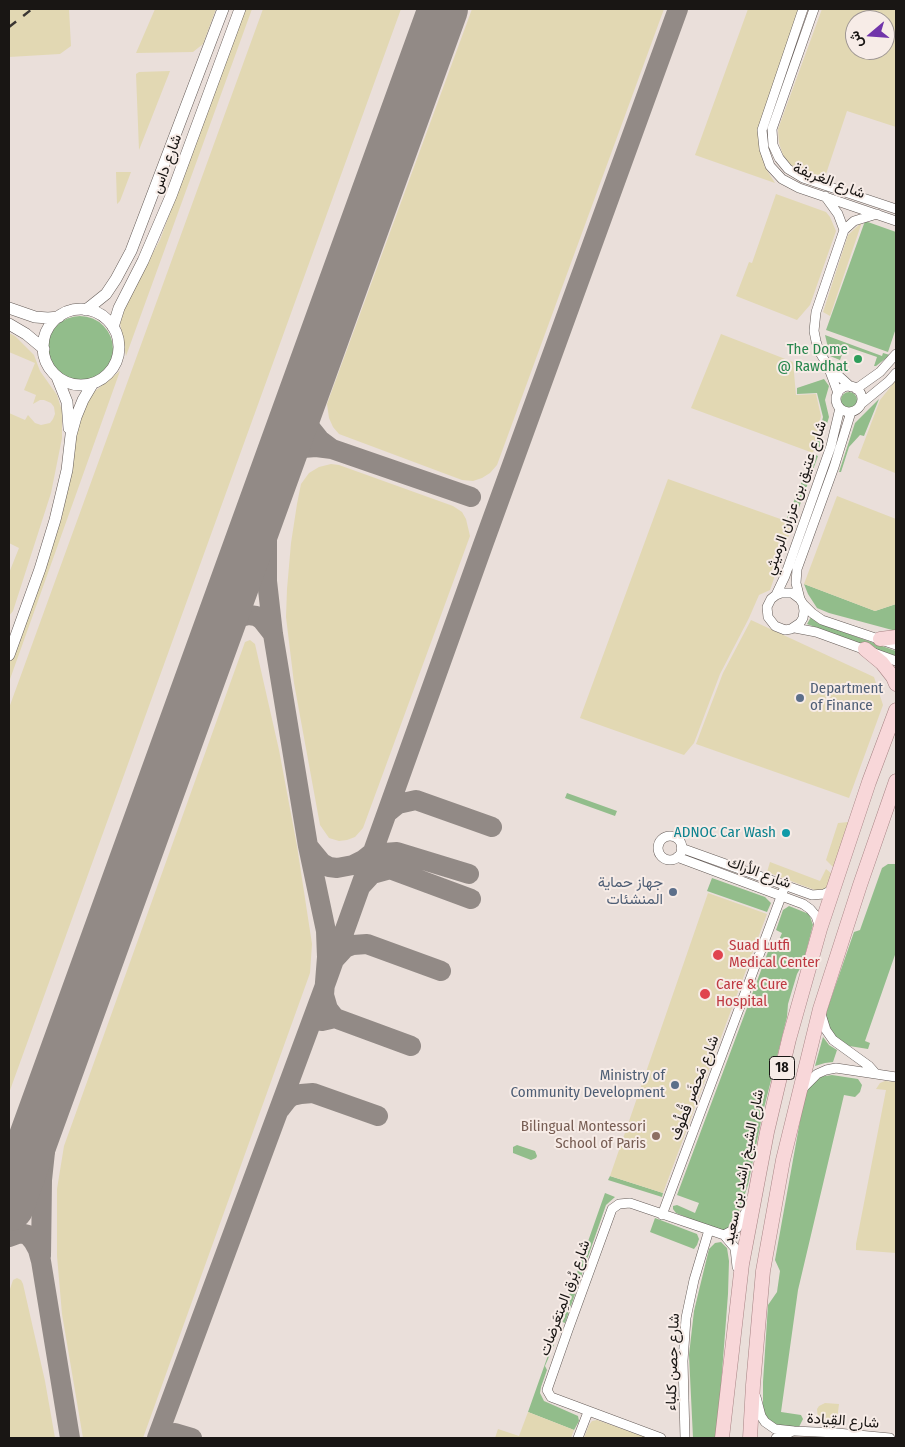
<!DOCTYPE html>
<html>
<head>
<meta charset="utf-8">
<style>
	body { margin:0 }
	#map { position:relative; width:905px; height:1447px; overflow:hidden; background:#eadfda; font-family:"Fira Sans Condensed",Vazirmatn,sans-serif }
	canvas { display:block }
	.frame { position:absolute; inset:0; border:10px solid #191614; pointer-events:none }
	.north { position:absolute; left:845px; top:10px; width:50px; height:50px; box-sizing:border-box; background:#f7ece7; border:1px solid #9e9693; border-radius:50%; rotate:252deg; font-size:14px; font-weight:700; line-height:20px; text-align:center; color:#191614 }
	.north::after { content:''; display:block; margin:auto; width:18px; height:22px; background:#7135aa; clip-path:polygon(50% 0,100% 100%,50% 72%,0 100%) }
</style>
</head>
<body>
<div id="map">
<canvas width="905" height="1447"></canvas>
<div class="frame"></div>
<div class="north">ش</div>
</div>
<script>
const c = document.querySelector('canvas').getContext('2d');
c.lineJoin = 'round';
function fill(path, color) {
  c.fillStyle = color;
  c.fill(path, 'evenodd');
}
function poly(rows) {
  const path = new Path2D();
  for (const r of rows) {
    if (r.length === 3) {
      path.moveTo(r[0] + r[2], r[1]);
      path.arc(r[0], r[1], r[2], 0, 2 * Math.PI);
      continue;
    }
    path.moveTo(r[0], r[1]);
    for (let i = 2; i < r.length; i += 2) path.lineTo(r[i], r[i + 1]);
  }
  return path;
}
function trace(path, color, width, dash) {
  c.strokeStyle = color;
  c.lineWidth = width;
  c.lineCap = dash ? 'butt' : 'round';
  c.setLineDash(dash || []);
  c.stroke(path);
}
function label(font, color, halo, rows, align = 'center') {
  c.font = font + ' "Fira Sans Condensed",Vazirmatn,sans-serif';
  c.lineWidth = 4;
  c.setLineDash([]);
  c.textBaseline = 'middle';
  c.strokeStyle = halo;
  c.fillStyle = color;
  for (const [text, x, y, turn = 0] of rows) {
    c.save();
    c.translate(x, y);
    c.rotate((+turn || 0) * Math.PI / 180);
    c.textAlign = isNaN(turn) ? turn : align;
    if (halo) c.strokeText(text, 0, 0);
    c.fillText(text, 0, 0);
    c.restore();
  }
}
const green = poly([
	[865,221,896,232,896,328,888,352,826,330],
	[80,349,33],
	[825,335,882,356,883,353,890,355,876,366,874,366,877,357,845,346,840,360,830,356],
	[824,379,829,386,825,400,829,417,820,447,816,446,823,417,817,393,797,394,797,388],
	[849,400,8],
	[879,399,864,436,860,435,849,447,841,472,839,472,855,423],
	[813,454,818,456,794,521,787,518],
	[804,584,875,611,896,604,896,631,829,613,817,608,808,594],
	[811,617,818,623,832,628,896,651,896,658,807,624],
	[567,793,617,811,615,816,565,798],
	[888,864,896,864,896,952,865,1041,870,1043,868,1049,843,1045,831,1033,827,1024,826,1013,854,932,860,930,882,868],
	[712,878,765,897,771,903,767,912,707,891],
	[789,906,809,914,813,925,803,963,797,974,788,1004,787,1017,763,1112,748,1185,736,1220,732,1227,725,1230,718,1230,676,1213,673,1209,673,1206,677,1205,695,1213,699,1203,677,1195,772,941,778,942,782,933,776,930,783,910],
	[823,1037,829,1045,837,1050,833,1062,825,1063,815,1066],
	[832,1075,858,1079,862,1085,860,1092,855,1097,844,1095,798,1290,781,1412,801,1415,803,1419,799,1427,776,1425,769,1422,763,1413,763,1382,768,1305,777,1292,780,1271,775,1260,805,1093,811,1083,819,1077],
	[517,1145,535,1151,537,1156,536,1158,531,1160,513,1153,513,1147],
	[610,1176,663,1193,662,1197,608,1180],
	[605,1193,615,1197,606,1205,565,1323,560,1321],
	[655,1218,697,1234,699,1239,697,1245,694,1249,650,1232],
	[721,1242,727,1248,729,1261,728,1294,717,1438,693,1438,689,1355,694,1311,709,1249,715,1243],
	[552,1344,554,1345,545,1366,547,1370,541,1387,540,1393,544,1401,578,1416,579,1421,574,1430,528,1412]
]);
const sand = poly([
	[9,9,69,9,71,46,60,54,9,57],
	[155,9,216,9,203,44,193,52,136,53],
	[244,9,252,9,126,356,120,323,126,302,160,240],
	[263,9,401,9,9,1093,9,708],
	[472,9,664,9,497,465,490,473,482,478,473,481,462,480,339,434,333,427,329,418,327,404],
	[748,9,800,9,760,128,759,148,765,167,775,183,695,155],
	[822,9,896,9,896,127,847,111,824,180,806,175,791,165,783,155,779,143,778,129],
	[855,20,885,20,885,50,855,50],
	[170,71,139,150,136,74,139,72],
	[116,172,131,172,120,201,117,204],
	[776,194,826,212,830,217,836,231,810,305,797,320,736,296,749,262,752,263],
	[862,222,830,316,823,312,848,235],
	[9,333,15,336,34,355,40,371,57,395,62,411,62,438,51,493,13,611,9,616,9,573,19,548,9,543,9,413,25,420,28,415,35,423,41,425,50,423,53,419,55,414,54,407,51,403,44,400,40,400,33,404,36,395,24,390,35,363,9,352],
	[721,334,793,362,796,395,816,394,821,416,813,453,691,408],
	[120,371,9,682,9,648,26,611,78,417,90,395],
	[896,380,896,470,895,473,858,458,880,400],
	[331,464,339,465,453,506,462,512,466,519,470,536,363,828,355,837,347,840,339,841,329,838,320,825,294,683,286,617,287,589,291,543,297,504,301,484,309,473,319,467],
	[668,479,786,521,785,526,791,529,770,590,759,595,749,618,720,674,694,743,684,755,580,718],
	[837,496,896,519,896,604,875,611,804,584],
	[751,620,874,677,883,705,849,798,696,744,723,673],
	[250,640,255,644,279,750,297,846,312,944,310,973,143,1438,83,1438,62,1314,57,1256,57,1189,64,1146,245,642],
	[849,822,834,868,826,860,838,823],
	[770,862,820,881,826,869,831,873,832,880,830,886,820,892,767,872],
	[708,893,767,914,663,1193,610,1176],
	[885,1081,896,1082,896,1253,856,1250,856,1244,886,1090,876,1089,880,1083],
	[17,1278,21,1280,23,1284,45,1381,55,1438,9,1438,9,1292,13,1280],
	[825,1403,839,1404,836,1428,823,1426,818,1420,817,1409,819,1406],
	[528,1412,574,1430,571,1438,495,1438,498,1429,519,1436],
	[597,1420,648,1438,584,1438,589,1425,592,1421]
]);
const taxiway = poly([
	[306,387,303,403,304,414,308,425,320,440,332,449],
	[218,628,235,618,249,615,256,616,262,620,273,634],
	[387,813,398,804,416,800,492,827],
	[308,846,322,863,329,867,337,868,353,865,363,860,373,852],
	[368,864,373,859,384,853,397,852,469,874],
	[361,886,372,874,390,869,471,899],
	[334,960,345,948,353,945,367,944,441,971],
	[335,1018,328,1009,324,995,327,957,326,931,308,846,273,634,267,581,267,534,274,474,287,457,294,452,303,448,316,447,332,449,471,497],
	[322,1021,335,1018,411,1046],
	[280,1109,287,1100,292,1096,301,1094,313,1093,378,1116],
	[9,1237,20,1233,28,1235,33,1241,38,1250,41,1261,70,1438],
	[41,1256,42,1180,48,1124,65,1049],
	[157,1438,324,988,484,542,678,9],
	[157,1438,175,1433,192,1438]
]);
const runway = poly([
	[9,1206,443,9]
]);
const minor = poly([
	[803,9,762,130,764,149,770,166,782,179,799,188,896,221],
	[814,9,772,129,773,145,779,158,788,169,803,178,896,209],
	[825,196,838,214,844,230],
	[830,368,851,387],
	[849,399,13],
	[856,389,880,372,896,354],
	[838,393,828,366,819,351,816,341,814,331,816,312,844,230,854,221,877,214],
	[861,404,889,381,896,373],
	[776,595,785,576,831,446,840,408],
	[800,599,796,583,797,569,834,467,851,412],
	[803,604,804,611,803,618,800,623,791,629,785,630,775,626,768,617,767,607,771,599,776,595,781,593,792,593,800,599,803,604,812,613,822,620,896,645],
	[795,628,816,632,896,661],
	[670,848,12],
	[681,848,812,895,824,894,834,889],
	[677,857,803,904,810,909,816,916,820,928],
	[821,1014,826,1030,833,1040,869,1066,876,1074],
	[802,1089,817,1074,826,1070,836,1068,896,1077],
	[662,1215,785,886],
	[724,1235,737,1228,749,1206],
	[756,1397,761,1416,765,1422,775,1429,794,1431,837,1433,890,1438],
	[578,1438,588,1412],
	[661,1438,551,1397,547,1390,568,1330,612,1209,619,1204,630,1203,724,1235,735,1248,737,1267],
	[685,1438,683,1361,686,1318,694,1280,709,1230],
	[776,1438,791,1432]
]);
const tertiary = poly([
	[9,308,35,317,48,318,59,317],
	[81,347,38],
	[86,310,106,294,116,279,131,251,223,9],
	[9,324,26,334,44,349],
	[113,327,119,308,143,261,171,196,240,9],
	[57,377,67,402,69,428],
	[9,655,40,569,55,520,67,470,71,435,76,417,83,400,93,383]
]);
const primary = poly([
	[880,639,896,637],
	[865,649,882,663,893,677,896,684],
	[722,1438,742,1264,767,1132,789,1039,820,929,869,782,896,710],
	[750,1438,753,1385,763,1271,783,1160,820,1009,860,885,896,781]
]);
const rail = poly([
	[9,27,32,9]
]);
const markers = [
	[858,359,5,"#2e9e5b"],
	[800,698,5,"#5c6f8a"],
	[786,833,5,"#0f9aa8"],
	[673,892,5,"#5c6f8a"],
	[718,955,6,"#e0444e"],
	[705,994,6,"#e0444e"],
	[675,1085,5,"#5c6f8a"],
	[656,1136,5,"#8d6e63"]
];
const shields = [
	[782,1068,25]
];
const shieldNames = [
	["18",782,1068]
];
const streetNames = [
	["شارع داس",167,164,-70],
	["شارع الغريفة",829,181,21],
	["شارع عتيق بن عزران الرميثي",796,498,-71],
	["شارع الأراك",759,873,20],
	["شارع مَحضَر قُطُوف",695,1088,-69],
	["شارع الشيخ راشد بن سعيد",744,1167,-79],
	["شارع بُرق المِتعَرضات",565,1298,-70],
	["شارع حِصن كلباء",673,1362,-88],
	["شارع القِيادة",843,1421,4]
];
const leisureNames = [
	["The Dome",848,350],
	["@ Rawdhat",848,367]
];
const serviceNames = [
	["Department",810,689,"left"],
	["of Finance",810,706,"left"],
	["جهاز حماية",663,883],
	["المنشئات",663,900],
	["Ministry of",665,1076],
	["Community Development",665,1093]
];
const cultureNames = [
	["ADNOC Car Wash",776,833]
];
const healthNames = [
	["Suad Lutfi",729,946],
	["Medical Center",729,963],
	["Care & Cure",716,985],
	["Hospital",716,1002]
];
const educationNames = [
	["Bilingual Montessori",646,1127],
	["School of Paris",646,1144]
];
fill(green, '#92bd8b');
fill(sand, '#e2d8b3');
trace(taxiway, '#928a86', 20);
trace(runway, '#928a86', 50);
trace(minor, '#655c58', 10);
trace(tertiary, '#655c58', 12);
trace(primary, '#a78384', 15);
trace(minor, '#fff', 9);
trace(tertiary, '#fff', 11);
trace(primary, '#f8d7d9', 14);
trace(rail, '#3a3633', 2.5, [9, 9]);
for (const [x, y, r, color] of markers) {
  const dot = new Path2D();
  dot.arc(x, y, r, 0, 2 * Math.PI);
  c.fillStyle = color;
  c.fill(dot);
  trace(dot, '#f7ece7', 2);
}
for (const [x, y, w] of shields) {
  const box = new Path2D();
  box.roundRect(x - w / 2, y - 11.5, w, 23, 4);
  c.fillStyle = '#f7ece7';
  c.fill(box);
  trace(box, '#191614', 1);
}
label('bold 14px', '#191614', null, shieldNames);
label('15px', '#191614', '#f7ece7', streetNames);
label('15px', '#27864d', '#f7ece7', leisureNames, 'right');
label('15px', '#4e5e75', '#f7ece7', serviceNames, 'right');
label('15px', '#0d838f', '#f7ece7', cultureNames, 'right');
label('15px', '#be3a42', '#f7ece7', healthNames, 'left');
label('15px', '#785e54', '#f7ece7', educationNames, 'right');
</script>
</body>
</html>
